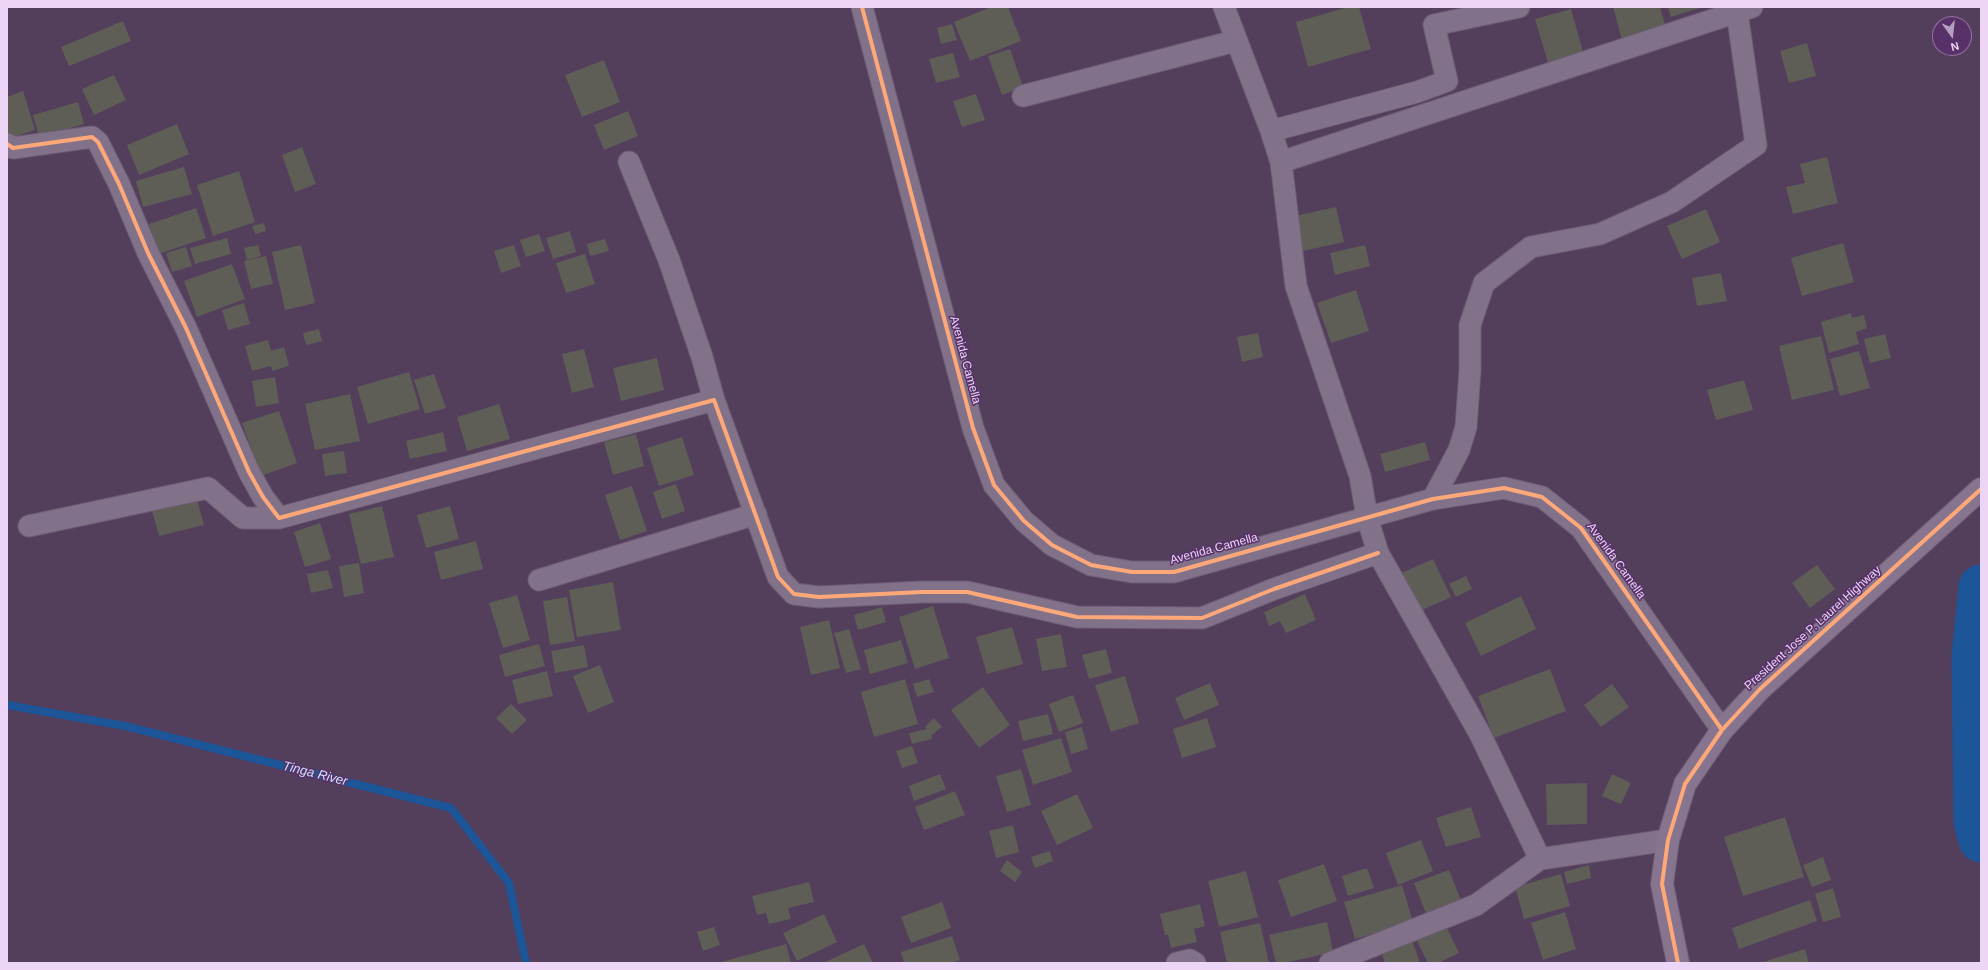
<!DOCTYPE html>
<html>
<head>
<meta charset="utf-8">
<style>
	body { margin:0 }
	#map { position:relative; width:1988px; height:970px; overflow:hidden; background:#533e5c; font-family:Helvetica,sans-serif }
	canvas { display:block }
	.frame { position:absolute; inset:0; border:8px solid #ecd5f6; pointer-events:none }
	.north { position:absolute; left:1932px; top:16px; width:40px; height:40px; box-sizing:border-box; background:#583169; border:1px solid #9373a1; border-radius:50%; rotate:165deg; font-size:11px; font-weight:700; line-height:16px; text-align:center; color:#ecd5f6 }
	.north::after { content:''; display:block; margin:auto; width:14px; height:18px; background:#b6a0c0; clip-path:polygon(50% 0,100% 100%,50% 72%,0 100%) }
</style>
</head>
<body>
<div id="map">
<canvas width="1988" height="970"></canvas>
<div class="frame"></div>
<div class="north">N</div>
</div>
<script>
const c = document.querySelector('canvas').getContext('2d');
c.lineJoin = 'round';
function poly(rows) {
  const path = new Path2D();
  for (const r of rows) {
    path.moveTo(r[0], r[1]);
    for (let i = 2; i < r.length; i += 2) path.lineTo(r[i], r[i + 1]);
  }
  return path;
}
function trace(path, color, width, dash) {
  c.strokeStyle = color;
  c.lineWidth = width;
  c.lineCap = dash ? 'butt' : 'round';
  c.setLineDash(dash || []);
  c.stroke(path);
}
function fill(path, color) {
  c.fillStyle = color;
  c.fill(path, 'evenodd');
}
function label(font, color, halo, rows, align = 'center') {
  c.font = font + ' Helvetica,sans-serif';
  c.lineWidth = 3;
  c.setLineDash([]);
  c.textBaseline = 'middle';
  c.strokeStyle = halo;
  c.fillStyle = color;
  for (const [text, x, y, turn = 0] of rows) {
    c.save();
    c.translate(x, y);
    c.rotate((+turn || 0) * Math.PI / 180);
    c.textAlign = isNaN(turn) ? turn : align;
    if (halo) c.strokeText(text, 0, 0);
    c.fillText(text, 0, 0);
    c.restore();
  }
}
const stream = poly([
	[7,705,125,726,451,808,509,883,526,963]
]);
const river = poly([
	[1981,587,1974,656,1976,822,1981,840]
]);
const building = poly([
	[991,7,1008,7,1021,41,970,61,954,22],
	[1348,7,1359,7,1371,49,1308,67,1296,22],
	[1613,7,1660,7,1666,28,1622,40],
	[1668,7,1703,7,1671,17],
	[1571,9,1584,56,1549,66,1535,19],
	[123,21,131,41,69,66,61,47],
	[952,24,957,40,941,44,937,28],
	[1807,43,1816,76,1789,83,1780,51],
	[1010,49,1023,87,1002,95,988,56],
	[953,53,960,77,936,83,929,59],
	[604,60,620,102,582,117,565,75],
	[114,75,126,100,94,115,82,89],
	[23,91,35,130,7,139,7,97],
	[976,94,985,120,962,127,953,101],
	[78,102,84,124,39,137,33,115],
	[628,111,638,136,604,150,594,125],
	[177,124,189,154,139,175,127,145],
	[302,147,316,184,295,192,282,155],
	[1827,157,1838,203,1793,214,1786,187,1805,183,1800,164],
	[184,167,192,194,143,207,136,181],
	[239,171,255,222,213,236,197,185],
	[1336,207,1344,242,1303,251,1295,216],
	[196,208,206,238,158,254,149,224],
	[1706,209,1720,242,1682,259,1667,226],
	[264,223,266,231,255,234,252,226],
	[570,231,576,252,553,259,546,238],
	[539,234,545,251,526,257,520,240],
	[227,238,231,254,195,264,190,248],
	[605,239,609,251,590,256,587,244],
	[1843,243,1854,282,1802,296,1791,258],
	[258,245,261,256,247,260,244,248],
	[301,245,315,303,285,310,272,252],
	[514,245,521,266,501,273,494,251],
	[1365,245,1370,266,1335,275,1330,253],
	[186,247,192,266,172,272,166,253],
	[585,254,595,284,566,293,556,263],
	[266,256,273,284,251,289,244,261],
	[232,264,245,299,197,317,184,281],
	[1721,273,1727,301,1697,306,1692,278],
	[1356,290,1369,331,1331,343,1317,303],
	[244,303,250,324,228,330,222,310],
	[1851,313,1852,318,1864,315,1867,328,1856,332,1859,344,1829,353,1821,322],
	[319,329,322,341,306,345,303,333],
	[1258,333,1263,357,1242,362,1237,337],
	[1885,334,1891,358,1870,363,1864,339],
	[1821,336,1834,390,1792,400,1779,346],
	[268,340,271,351,284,347,289,366,272,371,271,366,252,371,245,346],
	[584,349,594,387,572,393,562,354],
	[1859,351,1870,388,1840,396,1830,359],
	[657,358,664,390,621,401,613,368],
	[409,372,420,409,368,424,357,387],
	[434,374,446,408,425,414,414,380],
	[275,377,279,403,256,407,252,381],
	[1744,380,1753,410,1716,420,1707,390],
	[350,394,360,441,315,450,305,404],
	[499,404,510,439,467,451,457,417],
	[279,411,297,463,261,476,242,423],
	[443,432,447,451,410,459,406,441],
	[636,434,644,466,613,475,604,442],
	[682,437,694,475,659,486,647,448],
	[1425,442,1430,460,1385,472,1380,454],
	[344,451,347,473,325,476,322,454],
	[676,484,685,511,662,519,653,492],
	[632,486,647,531,620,540,605,495],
	[195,492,204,525,159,536,150,503],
	[382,506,394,557,361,564,349,514],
	[450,506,459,539,426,548,417,515],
	[320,523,331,559,305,567,294,532],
	[476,541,483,569,441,580,434,552],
	[1433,559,1451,597,1415,613,1397,575],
	[359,563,364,593,344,597,339,566],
	[1817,565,1835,589,1810,608,1792,583],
	[328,570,333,588,311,593,307,574],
	[1466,576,1472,589,1456,597,1449,584],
	[613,582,621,630,577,637,569,590],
	[1305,594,1316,620,1286,633,1280,621,1269,626,1264,612],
	[517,595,530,640,503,648,489,603],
	[1521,596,1536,629,1481,656,1465,623],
	[567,597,575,641,550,645,543,601],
	[933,606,949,658,915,669,899,617],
	[882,607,886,622,858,630,854,615],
	[829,620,840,668,811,675,800,627],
	[1012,627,1023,664,987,674,976,637],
	[849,629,861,669,846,673,834,633],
	[1061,634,1067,667,1042,671,1036,639],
	[901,640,908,663,870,674,864,650],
	[539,644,545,666,505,677,499,655],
	[584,645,588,667,555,673,551,651],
	[1106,649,1112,673,1089,679,1082,655],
	[600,665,614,702,588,713,573,676],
	[1550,669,1566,711,1494,738,1478,696],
	[547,671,553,696,518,704,512,680],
	[1125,676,1139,723,1111,732,1095,685],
	[905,679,918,724,874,737,861,692],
	[929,679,934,692,917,697,913,684],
	[1210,683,1219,705,1184,720,1175,698],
	[1612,684,1629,707,1601,727,1584,705],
	[983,687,1010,725,979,748,951,710],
	[1073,695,1083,723,1059,732,1049,704],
	[511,704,527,720,512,734,496,718],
	[1048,714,1053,734,1023,741,1018,721],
	[934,718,942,727,932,735,931,733,932,739,912,744,909,733,927,729,925,727],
	[1207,718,1216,747,1182,758,1173,729],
	[1082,727,1088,749,1071,754,1065,732],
	[1061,738,1072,772,1033,785,1022,750],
	[912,746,918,763,902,768,896,751],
	[1021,769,1031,805,1007,812,996,776],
	[940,774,946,789,914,801,909,786],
	[1612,774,1631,783,1621,804,1602,796],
	[1587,783,1587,824,1547,825,1546,784],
	[955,791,965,815,924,830,915,807],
	[1077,794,1093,828,1057,845,1041,811],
	[1471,807,1481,837,1446,847,1436,818],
	[1785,817,1804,877,1743,896,1724,837],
	[1013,825,1019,852,996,858,989,831],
	[1421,840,1433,871,1398,885,1386,853],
	[1050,851,1053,861,1035,868,1031,857],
	[1823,857,1831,880,1812,887,1803,865],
	[1007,860,1022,872,1015,882,1000,871],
	[1324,864,1337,901,1291,917,1278,880],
	[1589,865,1591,878,1567,884,1564,872],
	[1367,868,1374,888,1348,896,1342,876],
	[1449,870,1462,903,1427,916,1414,883],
	[1246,871,1258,917,1219,927,1208,881],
	[1561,874,1570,906,1524,919,1515,887],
	[809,882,814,902,788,908,791,919,769,924,766,913,757,915,752,896],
	[1402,885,1413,922,1355,939,1344,902],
	[1833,888,1841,917,1823,922,1815,894],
	[1810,900,1817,921,1739,949,1732,928],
	[942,902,951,928,911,943,901,917],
	[1200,904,1205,926,1194,929,1197,942,1171,948,1168,935,1165,935,1160,914],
	[1565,912,1576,949,1543,960,1531,923],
	[824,914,837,942,797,961,783,933],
	[1327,922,1333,952,1285,963,1276,963,1269,935],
	[1260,923,1269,963,1227,963,1220,932],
	[1446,926,1459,953,1438,963,1428,963,1416,939],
	[714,927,720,945,703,951,697,932],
	[952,936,960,960,951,963,904,963,901,952],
	[1411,937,1420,963,1385,963,1380,948],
	[786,944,791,963,718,963],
	[864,944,873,963,823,963],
	[1805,949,1809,963,1760,963]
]);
const minor = poly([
	[862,7,973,428,994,485,1024,521,1052,545,1091,565,1132,572,1174,572,1433,499,1504,488,1542,497,1581,528,1722,730],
	[1224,7,1271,131,1281,162,1296,286,1360,476,1367,517,1378,553,1480,734,1540,859],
	[1023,96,1235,41],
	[1271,131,1417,92,1447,81,1434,25,1519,7],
	[7,144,13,148,92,137,98,142,119,184,148,253,186,328,249,472,263,497,279,518,714,400,778,577,794,594,819,597,922,592,967,592,1077,617,1202,618,1274,589,1378,553],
	[629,162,669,260,702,357,714,400],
	[1281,162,1752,7],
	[1433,499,1459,450,1466,427,1470,370,1470,325,1484,283,1531,247,1600,234,1672,202,1756,145,1737,12],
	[29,526,208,488,243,518,279,518],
	[539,580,756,514],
	[1177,963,1190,960,1195,963],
	[1330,963,1476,905,1540,859,1668,840]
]);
const trunk = poly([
	[1678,963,1662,884,1668,840,1685,784,1722,730,1760,689,1981,489]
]);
const cycleway = poly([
	[862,7,973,428,994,485,1024,521,1052,545,1091,565,1132,572,1174,572,1433,499,1504,488,1542,497,1581,528,1722,730],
	[7,144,13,148,92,137,98,142,119,184,148,253,186,328,249,472,263,497,279,518,714,400,778,577,794,594,819,597,922,592,967,592,1077,617,1202,618,1274,589,1378,553],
	[1678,963,1662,884,1668,840,1685,784,1722,730,1760,689,1981,489]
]);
const streetNames = [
	["Avenida Camella",965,360,75],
	["Avenida Camella",1214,549,-15],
	["Avenida Camella",1616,561,54],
	["President Jose P. Laurel Highway",1813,628,-42]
];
const waterNames = [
	["Tinga River",315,774,14]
];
trace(stream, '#1d5599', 8);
trace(river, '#1d5599', 45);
fill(building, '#5e5e57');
trace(minor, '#6e5c76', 23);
trace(trunk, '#6e5c76', 24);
trace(minor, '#827289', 21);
trace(trunk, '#87748e', 22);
trace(cycleway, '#fea87a', 4);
label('12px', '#ecd5f6', '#583169', streetNames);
label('italic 13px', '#cfe1fa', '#583169', waterNames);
</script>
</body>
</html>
